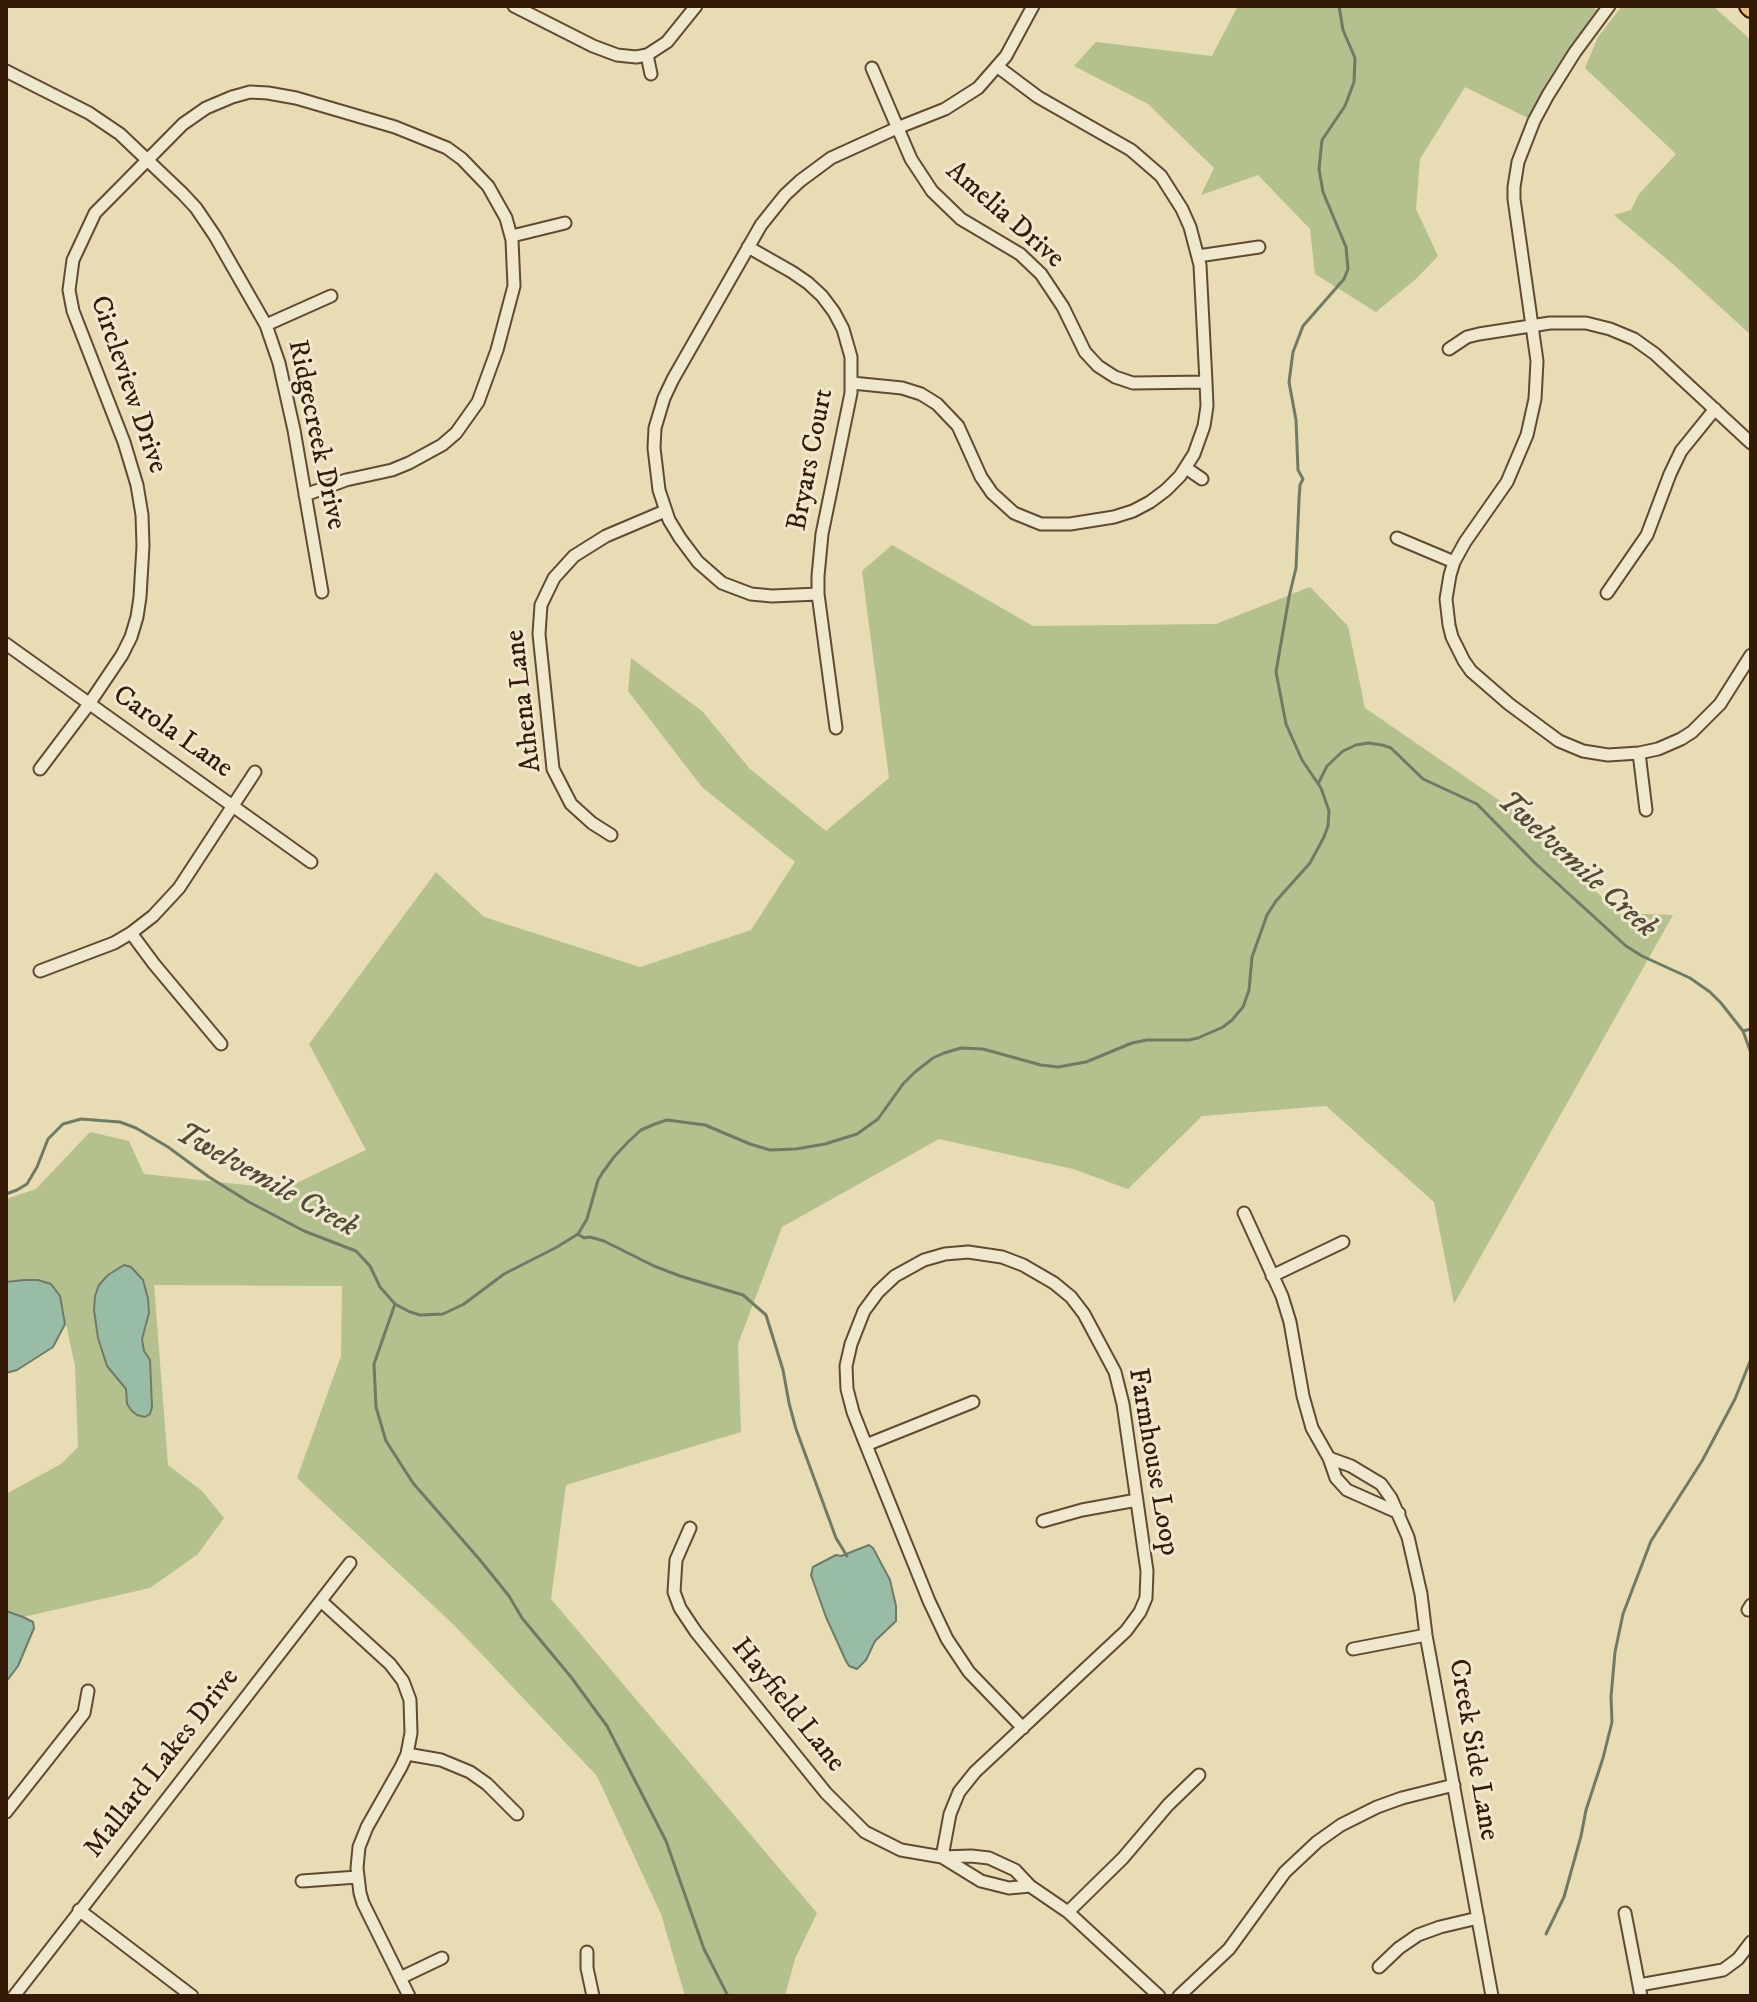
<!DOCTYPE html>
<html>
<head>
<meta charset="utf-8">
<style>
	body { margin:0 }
	#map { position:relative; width:1757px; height:2002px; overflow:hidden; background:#e7dcb3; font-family:"IM FELL DW Pica",serif }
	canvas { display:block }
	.frame { position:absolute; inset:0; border:8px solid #351a07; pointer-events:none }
</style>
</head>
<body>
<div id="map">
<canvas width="1757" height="2002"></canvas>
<div class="frame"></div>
</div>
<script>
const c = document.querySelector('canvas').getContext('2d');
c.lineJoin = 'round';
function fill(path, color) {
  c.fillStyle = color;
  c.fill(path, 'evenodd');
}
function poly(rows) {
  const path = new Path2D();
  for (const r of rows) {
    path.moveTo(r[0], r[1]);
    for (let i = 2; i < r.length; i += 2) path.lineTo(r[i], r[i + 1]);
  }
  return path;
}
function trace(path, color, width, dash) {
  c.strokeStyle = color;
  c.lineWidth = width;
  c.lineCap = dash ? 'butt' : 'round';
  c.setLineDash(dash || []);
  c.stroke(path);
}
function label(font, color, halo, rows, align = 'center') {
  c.font = font + ' "IM FELL DW Pica",serif';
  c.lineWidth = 6;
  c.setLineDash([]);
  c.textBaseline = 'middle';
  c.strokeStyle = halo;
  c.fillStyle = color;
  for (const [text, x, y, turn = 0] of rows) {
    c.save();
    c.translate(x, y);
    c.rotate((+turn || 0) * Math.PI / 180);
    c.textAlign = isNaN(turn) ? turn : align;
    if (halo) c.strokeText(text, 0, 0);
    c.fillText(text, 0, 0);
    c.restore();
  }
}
const green = poly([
	[1238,6,1590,6,1603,13,1534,121,1465,87,1420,159,1416,209,1438,256,1417,278,1376,312,1315,274,1310,229,1258,175,1201,195,1214,168,1148,104,1074,66,1096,42,1212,56],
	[1622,6,1713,6,1751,40,1751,335,1674,265,1614,215,1631,210,1639,194,1676,154,1585,68,1598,37],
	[892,545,1033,626,1216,624,1310,587,1348,626,1365,708,1525,818,1617,913,1673,915,1454,1304,1434,1202,1326,1106,1202,1116,1128,1189,1073,1169,939,1139,782,1227,738,1344,741,1432,566,1485,551,1599,817,1913,795,1959,785,1996,685,1996,661,1914,597,1776,454,1625,297,1478,341,1356,342,1286,154,1285,168,1465,202,1491,224,1518,198,1554,150,1588,23,1617,6,1611,6,1494,61,1464,78,1447,75,1366,60,1296,24,1280,6,1282,6,1199,36,1189,90,1132,129,1141,144,1174,284,1189,366,1150,309,1044,436,872,484,917,640,967,751,930,795,862,702,787,628,691,631,658,702,711,750,769,826,831,889,778,862,571],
	[143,1280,148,1299,147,1326,142,1339,144,1351,150,1360,152,1407,127,1403,126,1389,107,1366,98,1338,94,1310]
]);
const water = poly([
	[124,1265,131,1267,143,1280,148,1299,149,1313,142,1339,144,1351,150,1360,152,1407,150,1414,145,1417,137,1415,132,1411,127,1404,126,1389,107,1366,98,1338,94,1310,95,1296,99,1285,108,1275,124,1265],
	[24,1280,38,1280,51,1284,60,1296,65,1324,53,1347,17,1370,6,1373,6,1282,24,1280],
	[869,1545,873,1548,890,1580,896,1606,896,1621,875,1641,866,1660,857,1669,849,1666,846,1661,826,1617,811,1575,813,1567,836,1555,841,1556,869,1545],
	[6,1611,23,1617,33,1622,34,1628,18,1666,6,1682,6,1611]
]);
const stream = poly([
	[1318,784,1327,766,1343,751,1356,745,1368,743,1382,745,1391,748,1423,779,1477,804,1535,863,1626,946,1642,956,1690,978,1710,992,1721,1003,1743,1031,1751,1053],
	[1743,1031,1751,1029],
	[6,1194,17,1190,27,1184,37,1167,48,1139,63,1124,81,1119,120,1122,136,1128,168,1147,209,1177,249,1202,304,1231,356,1251,370,1266,380,1287,395,1304,410,1312,420,1315,443,1314,464,1304,504,1274,557,1247,578,1234,587,1219,598,1180,603,1172,614,1157,628,1142,641,1130,655,1124,667,1120,705,1125,750,1144,770,1150,796,1149,825,1144,857,1134,878,1119,903,1084,915,1072,933,1058,944,1053,961,1048,983,1049,1041,1065,1058,1067,1086,1062,1132,1043,1147,1040,1189,1040,1198,1038,1223,1027,1232,1020,1243,1007,1249,990,1252,957,1267,915,1276,901,1310,863,1324,837,1328,826,1329,811,1321,788,1302,760,1286,724,1276,672,1289,597,1296,568,1299,500,1300,485,1303,479,1298,470,1296,420,1289,382,1293,352,1303,326,1344,279,1348,269,1346,247,1323,192,1319,169,1322,140,1345,106,1354,82,1355,58,1343,30,1339,6],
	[578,1234,584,1238,590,1237,604,1241,654,1266,680,1276,743,1295,766,1315,783,1370,789,1403,796,1429,836,1538,847,1556],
	[395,1304,374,1364,376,1407,386,1441,413,1483,480,1560,509,1596,522,1618,571,1677,607,1726,666,1841,704,1949,728,1996],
	[1546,1934,1564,1897,1581,1836,1586,1810,1603,1758,1612,1722,1611,1697,1615,1652,1623,1614,1651,1541,1702,1461,1735,1399,1751,1359]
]);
const street = poly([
	[514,6,593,46,617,55,636,57,647,55,667,42,696,6],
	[1609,6,1575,52,1548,95,1534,121,1518,162,1514,187,1514,199,1537,361,1535,399,1527,435,1507,482,1465,542,1454,562,1450,575,1446,599,1449,625,1452,637,1464,661,1471,671,1509,704,1559,741,1583,751,1608,755,1639,753,1658,749,1681,739,1692,732,1720,704,1751,655],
	[647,55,651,74],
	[872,68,911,159,932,191,961,219,1020,254,1041,274,1063,307,1085,352,1098,366,1115,377,1133,383,1206,382],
	[6,71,89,113,120,134,183,194,196,208,215,236,266,325,279,363,294,430,322,592],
	[512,236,565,223],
	[748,247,792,272,808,283,822,296,834,312,843,329,851,357,851,393,822,534,818,576,818,594,836,728],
	[1198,256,1259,247],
	[266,325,331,296],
	[1449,349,1467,337,1479,334,1550,323,1586,323,1610,329,1634,339,1655,354,1751,443],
	[852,383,902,388,921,394,937,404,958,426,981,477,992,493,1014,513,1041,524,1070,524,1114,517,1133,511,1150,502,1166,490,1180,476,1194,454,1204,426,1207,406,1206,382,1200,265,1190,227,1182,209,1161,176,1131,150,1038,97,998,67],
	[1186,468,1202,479],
	[1397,538,1454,562],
	[1607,593,1647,535,1670,474,1681,451,1715,409],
	[818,594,772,596,751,594,722,583,698,562,680,538,669,520,659,490,654,448,655,428,664,398,673,379,761,225,785,195,800,181,831,158,897,128,945,109,978,88,1006,56,1033,6],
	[6,644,311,862],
	[1639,753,1646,810],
	[40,769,89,704,122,655,131,637,137,617,140,597,143,546,142,515,137,485,124,442,73,311,69,290,73,260,95,213,183,124,206,108,232,97,250,92,268,93,296,98,395,127,447,148,462,159,488,186,506,218,512,240,514,286,497,350,478,402,456,433,442,445,409,463,392,470,346,480,305,495],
	[611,835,592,823,571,804,553,769,539,634,541,605,554,578,574,556,606,536,665,511],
	[131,933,154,964,221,1044],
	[40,971,114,943,131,933,153,916,179,888,255,772],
	[1244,1213,1282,1296,1290,1322,1303,1396,1312,1428,1329,1458,1336,1478,1347,1490,1399,1513],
	[1272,1276,1343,1242],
	[866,1445,973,1402],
	[1329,1458,1351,1466,1381,1484,1391,1498,1408,1537,1421,1594,1426,1635,1492,1996],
	[1043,1521,1082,1510,1137,1500],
	[690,1528,676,1560,674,1592,680,1608,696,1632,826,1793,865,1832,901,1850,942,1857,971,1856,989,1858,1015,1870,1030,1886,1068,1912,1159,1996],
	[321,1601,390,1664,403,1681,410,1700,411,1733,407,1754,401,1767,367,1827,359,1847,357,1868,360,1893,363,1903,409,1996],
	[1748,1610,1751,1605],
	[1353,1649,1426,1635],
	[407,1754,441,1760,470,1772,487,1784,517,1814],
	[6,1812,84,1713,88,1691],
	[942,1857,950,1814,959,1792,975,1772,1126,1631,1140,1612,1146,1598,1147,1571,1123,1404,1115,1372,1084,1314,1071,1297,1054,1283,1023,1265,1002,1257,968,1252,945,1254,924,1260,895,1276,878,1292,864,1311,851,1344,846,1366,847,1389,853,1412,866,1445,929,1601,947,1639,969,1672,1023,1728],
	[942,1857,981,1881,1009,1888,1030,1886],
	[302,1881,357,1877],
	[79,1910,192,1996],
	[1068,1912,1123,1858,1168,1805,1199,1775],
	[1625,1913,1641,1996],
	[587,1952,587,1968,593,1996],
	[1379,1967,1399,1948,1418,1935,1440,1927,1478,1918],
	[400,1978,442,1958],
	[1639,1985,1723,1970,1738,1959,1751,1942],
	[14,1996,350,1563],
	[1179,1996,1229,1949,1285,1872,1317,1842,1341,1825,1377,1807,1402,1798,1454,1785]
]);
const primary = poly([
	[1749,6,1751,8]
]);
const streetNames = [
	["Amelia Drive",1004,216,41],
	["Circleview Drive",127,385,71],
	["Ridgecreek Drive",315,435,78],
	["Bryars Court",812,460,-79],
	["Athena Lane",525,701,-97],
	["Carola Lane",172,733,35],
	["Farmhouse Loop",1152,1462,80],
	["Hayfield Lane",787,1706,51],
	["Creek Side Lane",1472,1750,80],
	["Mallard Lakes Drive",163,1764,-52]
];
const waterNames = [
	["Twelvemile Creek",1576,866,42],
	["Twelvemile Creek",266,1182,29]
];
fill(green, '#b4c08d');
fill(water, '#98bca6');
trace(water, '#707b66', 2);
trace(stream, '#707b66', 3);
trace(street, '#624a32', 15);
trace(primary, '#351a07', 22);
trace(street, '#efe8ce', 11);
trace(primary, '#e4be7a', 18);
label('28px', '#351a07', '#efe8ce', streetNames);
label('italic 30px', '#534b37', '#efe8ce', waterNames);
</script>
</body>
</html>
